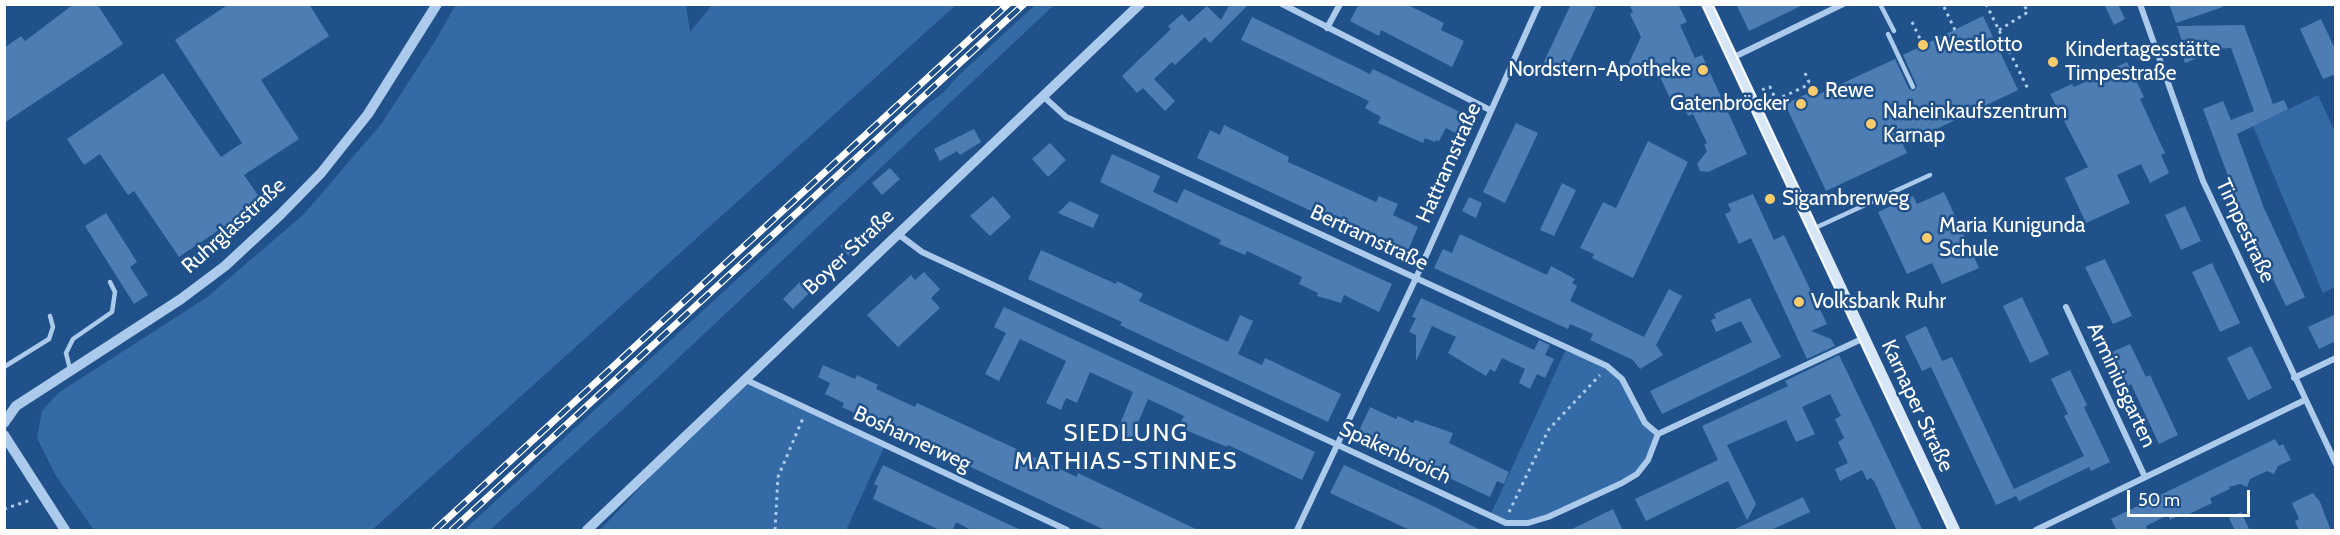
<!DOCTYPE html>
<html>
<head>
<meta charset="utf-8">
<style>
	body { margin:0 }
	#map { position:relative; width:2340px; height:535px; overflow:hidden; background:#20518a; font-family:Cabin,sans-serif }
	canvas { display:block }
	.frame { position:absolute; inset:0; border:6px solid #fff; pointer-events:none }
	.scale { position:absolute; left:2127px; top:490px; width:123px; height:27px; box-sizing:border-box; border:3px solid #fff; border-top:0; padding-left:8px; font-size:18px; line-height:21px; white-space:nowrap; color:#fff; -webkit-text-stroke:4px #20518a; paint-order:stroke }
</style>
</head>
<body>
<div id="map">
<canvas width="2340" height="535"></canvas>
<div class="frame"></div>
<div class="scale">50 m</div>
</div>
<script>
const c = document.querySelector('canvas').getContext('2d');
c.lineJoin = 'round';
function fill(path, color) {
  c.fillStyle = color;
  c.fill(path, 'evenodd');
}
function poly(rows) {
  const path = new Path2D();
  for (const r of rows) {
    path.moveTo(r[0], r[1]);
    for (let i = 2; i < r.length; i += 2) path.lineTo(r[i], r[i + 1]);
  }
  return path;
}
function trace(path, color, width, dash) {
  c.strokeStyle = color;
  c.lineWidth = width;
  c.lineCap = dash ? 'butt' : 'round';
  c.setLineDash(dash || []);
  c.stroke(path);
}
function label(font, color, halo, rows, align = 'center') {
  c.font = font + ' Cabin,sans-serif';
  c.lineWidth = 5;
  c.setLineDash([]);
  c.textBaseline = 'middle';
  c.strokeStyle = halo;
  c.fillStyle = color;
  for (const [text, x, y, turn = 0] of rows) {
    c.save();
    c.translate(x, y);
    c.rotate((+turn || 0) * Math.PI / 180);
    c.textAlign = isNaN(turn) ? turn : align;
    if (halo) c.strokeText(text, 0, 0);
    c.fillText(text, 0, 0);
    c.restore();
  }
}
const green = poly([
	[456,4,686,5,690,32,712,5,956,5,372,530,94,530,56,476,37,438,42,411,58,393,206,298,304,214,382,123,437,38],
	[1035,5,1054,5,655,380,490,530,464,530,929,103,943,93,957,77],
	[2318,95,2335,132,2335,287,2323,293,2253,126],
	[1567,347,1607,366,1622,379,1645,423,1658,434,1637,474,1548,517,1506,523,1490,516],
	[744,378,885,445,846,530,600,530]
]);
const building = poly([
	[74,4,97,4,123,44,4,123,4,48,21,36,25,41],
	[229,4,309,4,329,36,261,80,299,139,244,175,262,201,179,257,134,191,128,195,100,154,84,165,67,139,163,73,221,157,242,143,175,40],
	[1230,4,1249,4,1210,43,1205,37,1175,65,1172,62,1154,79,1175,101,1165,111,1143,88,1137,93,1122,76,1171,29,1168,26,1182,14,1189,22,1207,6,1221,20],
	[1359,4,1406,4,1444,23,1441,30,1464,41,1452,67,1381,30,1379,36,1350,21],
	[1571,4,1597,4,1564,74,1543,64],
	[1629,4,1678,4,1687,22,1680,25,1695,58,1702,55,1747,154,1708,172,1700,171,1697,164,1707,151,1704,145,1707,143,1693,114,1688,116,1680,99,1675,109,1653,62,1644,78,1631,73,1627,67,1641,37,1630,14,1633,12],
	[1736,4,1805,4,1749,31],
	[2104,4,2118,4,2125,19,2114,25],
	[2169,4,2222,4,2223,7,2176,23],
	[1983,16,2018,90,1903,145,1907,153,1826,191,1785,104,1813,91,1815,96,1895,59,1909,89,1914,91,1917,86,1903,55],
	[1252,17,1370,74,1373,69,1468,116,1459,135,1446,128,1439,141,1436,140,1435,142,1425,138,1423,143,1378,123,1381,117,1365,108,1369,101,1241,40],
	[2321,19,2336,51,2336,74,2323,79,2300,29],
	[2244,25,2273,104,2284,100,2288,109,2237,134,2264,208,2305,297,2286,306,2243,216,2203,109,2223,101,2231,120,2254,111,2231,48,2197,50,2200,57,2185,63,2179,43,2182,42,2177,26],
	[2127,62,2144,97,2140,99,2165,153,2161,155,2169,173,2150,183,2141,164,2117,175,2130,203,2086,223,2065,178,2088,167,2050,94,2072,84,2074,87],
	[1516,123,1538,133,1505,203,1483,192],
	[1224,125,1289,157,1288,162,1376,202,1379,196,1398,204,1393,215,1418,227,1406,255,1197,158,1210,130,1220,135],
	[974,129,981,142,960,155,957,151,940,161,934,149],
	[1648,141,1688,162,1633,278,1592,258,1594,254,1580,248,1603,202,1616,208],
	[1050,143,1066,160,1048,177,1032,159],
	[1112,154,1160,176,1153,192,1177,203,1184,189,1392,284,1379,312,1344,295,1341,303,1317,296,1318,293,1299,284,1302,277,1247,251,1245,255,1219,244,1221,240,1100,182],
	[890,168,900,179,882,195,872,183],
	[1562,183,1576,190,1554,236,1540,230],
	[1944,192,1979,268,1942,284,1932,263,1907,274,1878,212,1913,196,1917,204],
	[1753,194,1774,240,1784,235,1827,324,1811,331,1831,339,1835,346,1807,359,1751,238,1739,244,1725,214,1731,211,1728,204],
	[993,196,1011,217,990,236,970,216],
	[1469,197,1482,203,1476,218,1462,211],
	[1070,201,1099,215,1093,228,1058,213],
	[2185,206,2201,241,2181,250,2165,215],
	[106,213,137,262,130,267,148,295,134,304,85,226],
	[1460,234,1547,275,1551,266,1575,279,1572,283,1577,286,1570,301,1644,337,1669,289,1682,296,1656,345,1663,355,1640,369,1633,360,1590,340,1593,334,1570,324,1568,329,1434,268,1443,249,1452,253],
	[850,237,860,248,850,257,840,246],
	[1041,250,1116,284,1117,281,1143,294,1139,301,1228,342,1240,315,1253,321,1238,354,1262,365,1265,358,1341,394,1328,422,1128,329,1120,325,1122,322,1028,279],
	[2105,259,2132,316,2113,324,2085,267],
	[2212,263,2240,323,2220,332,2192,272],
	[924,272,940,289,931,298,940,308,898,347,867,315,911,275,915,280],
	[800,282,810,292,793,309,783,299],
	[2022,297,2049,354,2030,363,2003,306],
	[1421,298,1534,350,1539,340,1550,345,1545,355,1554,359,1545,378,1537,374,1530,389,1519,383,1525,369,1502,358,1495,372,1490,369,1486,376,1448,353,1456,337,1432,326,1416,361,1416,335,1409,332,1416,318,1412,317],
	[1750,298,1781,357,1662,414,1650,391,1752,342,1741,321,1716,332,1711,320,1716,318,1714,314],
	[1004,307,1315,452,1302,480,1228,445,1227,447,1178,427,1184,416,1148,399,1130,442,1115,436,1133,392,1090,372,1077,403,1066,398,1061,410,1046,403,1066,361,1020,339,999,381,985,374,1006,333,994,327],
	[2336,314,2336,341,2319,349,2308,327],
	[1926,326,1942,361,1952,357,2014,489,2084,456,2064,416,2068,414,2051,379,2070,370,2087,405,2084,407,2110,462,2091,471,2089,467,2019,501,2016,496,1996,505,1931,367,1922,371,1905,336],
	[2130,344,2146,377,2150,375,2178,435,2159,444,2131,384,2128,386,2112,352],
	[2251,346,2272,388,2248,400,2227,358],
	[1839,355,1923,531,1897,531,1874,481,1871,478,1867,480,1862,470,1840,481,1835,469,1848,463,1838,442,1844,438,1835,419,1841,416,1830,394,1802,407,1815,434,1796,442,1786,420,1727,445,1756,504,1747,520,1728,481,1646,521,1635,499,1718,460,1702,426,1788,386,1785,381],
	[823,365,855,379,857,375,878,385,876,389,915,407,917,403,1077,477,1078,473,1200,531,1107,531,898,433,900,429,865,413,863,417,842,407,844,403,825,394,830,383,818,377],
	[1370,407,1396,419,1398,416,1413,423,1415,420,1453,433,1449,443,1509,472,1504,484,1497,481,1490,497,1357,435],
	[2275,439,2279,446,2283,444,2291,460,2278,466,2274,474,2267,471,2250,479,2247,487,2240,484,2229,487,2230,489,2210,498,2212,503,2185,516,2183,513,2170,520,2168,515,2146,526,2148,531,2117,531,2111,519],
	[883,465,948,496,1023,531,973,531,956,522,952,531,942,531,907,515,873,499,878,486,874,484],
	[1344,465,1435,507,1482,531,1412,531,1330,493],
	[2313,493,2320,502,2331,531,2299,531,2295,521,2299,519,2292,503],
	[1803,497,1810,512,1769,531,1731,531],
	[1613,509,1623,531,1568,531],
	[2241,512,2250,531,2235,531,2229,518]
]);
const path = poly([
	[1986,4,2028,89],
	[1944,7,1955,30],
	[1912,22,1923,45],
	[1999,30,2028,12,2024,5],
	[1805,73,1813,91],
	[1762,90,1770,87,1776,100,1810,84],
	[4,509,31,500],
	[1509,512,1549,429,1600,375],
	[775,530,778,477,803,418]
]);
const service = poly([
	[1880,4,1894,31],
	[1888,34,1913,87],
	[1815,228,1930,175],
	[4,367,49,339,53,327,50,316],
	[70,369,66,353,73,339,112,312,115,292,110,282]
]);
const minor = poly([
	[1282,4,1490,110],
	[2140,4,2203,181,2336,464],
	[1327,28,1340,4],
	[1732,58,1843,4],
	[1043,96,1066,117,1607,366,1622,379,1645,423,1658,434],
	[898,234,922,252,1506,523,1528,523,1548,517,1622,483,1637,474,1648,460,1658,434,1864,338],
	[2066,307,2145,477],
	[2294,378,2336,358],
	[744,379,1067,530],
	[1297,530,1416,278,1539,4],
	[2036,530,2305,400]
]);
const tertiary = poly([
	[4,423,16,406,181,299,225,266,280,215,321,173,368,114,437,4],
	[4,435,65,530],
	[587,530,1140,4]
]);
const secondary = poly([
	[1707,4,1954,530]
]);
const tram = poly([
	[1702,4,1949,530],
	[1712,4,1819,232]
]);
const rail = poly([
	[435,530,1008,4],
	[452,530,1024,4]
]);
const markers = [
	[1923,45,6,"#f8cc6d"],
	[2053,62,6,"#f8cc6d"],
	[1703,70,6,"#f8cc6d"],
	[1813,91,6,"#f8cc6d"],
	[1801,104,6,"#f8cc6d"],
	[1871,124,6,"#f8cc6d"],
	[1770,199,6,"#f8cc6d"],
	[1927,238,6,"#f8cc6d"],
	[1799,302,6,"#f8cc6d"]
];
const poiNames = [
	["Westlotto",1935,45],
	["Kindertagesstätte",2065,50],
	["Timpestraße",2065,74],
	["Nordstern-Apotheke",1691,70,"right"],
	["Rewe",1825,91],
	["Gatenbröcker",1789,104,"right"],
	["Naheinkaufszentrum",1883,112],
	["Karnap",1883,136],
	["Sigambrerweg",1782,199],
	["Maria Kunigunda",1939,226],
	["Schule",1939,250],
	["Volksbank Ruhr",1811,302]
];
const streetNames = [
	["Hattramstraße",1449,163,-66],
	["Ruhrglasstraße",234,226,-42],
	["Timpestraße",2245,231,65],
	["Bertramstraße",1369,238,25],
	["Boyer Straße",849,252,-43],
	["Arminiusgarten",2121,385,65],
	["Karnaper Straße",1917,406,65],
	["Boshamerweg",912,439,25],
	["Spakenbroich",1395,453,25]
];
const quarterNames = [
	["SIEDLUNG",1126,434],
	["MATHIAS-STINNES",1126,462]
];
fill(green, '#346ba7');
fill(building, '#4d7db3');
trace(path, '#accaeb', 3, [3, 4.5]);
trace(service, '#accaeb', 4.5);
trace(minor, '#accaeb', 6);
trace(tertiary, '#accaeb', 10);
trace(secondary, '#d8e7f8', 12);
trace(tram, '#fff', 1.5);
trace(rail, '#fff', 7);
trace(rail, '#20518a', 4.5, [14]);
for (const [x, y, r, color] of markers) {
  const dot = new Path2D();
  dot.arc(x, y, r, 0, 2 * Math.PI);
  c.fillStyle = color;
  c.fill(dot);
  trace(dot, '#20518a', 2);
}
label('21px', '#fff', '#20518a', poiNames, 'left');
label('21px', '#fff', '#20518a', streetNames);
c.letterSpacing = '1.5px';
label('24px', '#fff', '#20518a', quarterNames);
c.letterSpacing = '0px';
</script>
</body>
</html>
